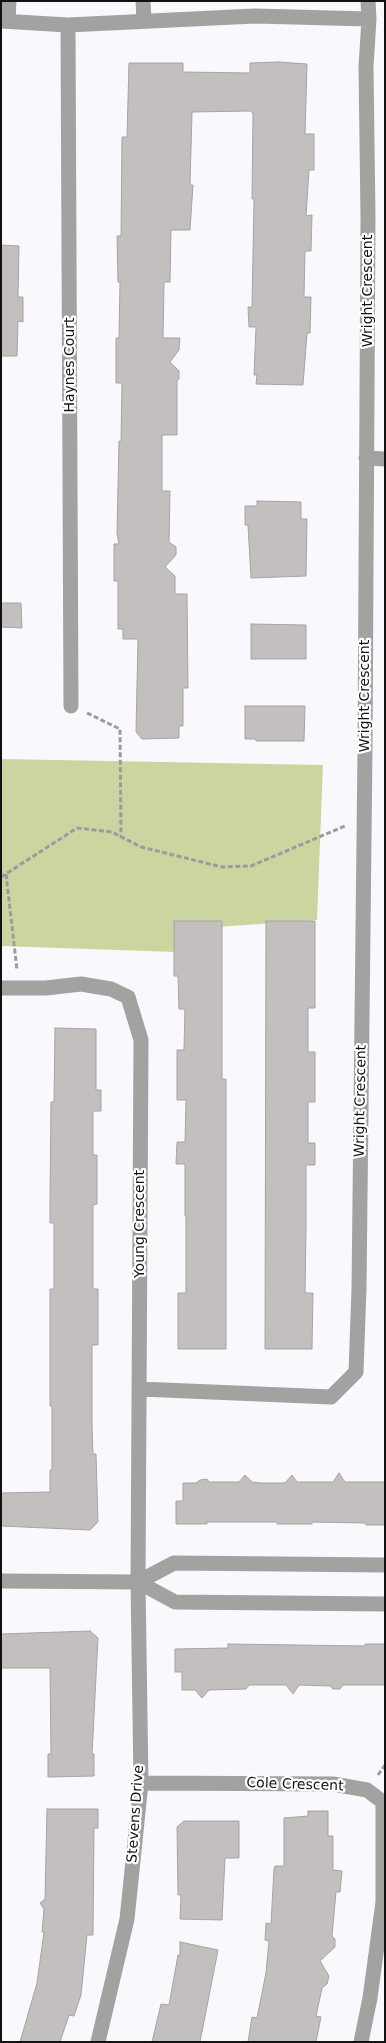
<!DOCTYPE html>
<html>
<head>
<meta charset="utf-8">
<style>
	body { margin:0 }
	#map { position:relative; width:386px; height:2043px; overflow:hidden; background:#f9f9fd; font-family:"DejaVu Sans",sans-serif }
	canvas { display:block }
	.frame { position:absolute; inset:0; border:2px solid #111112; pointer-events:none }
</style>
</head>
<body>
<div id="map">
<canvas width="386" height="2043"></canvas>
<div class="frame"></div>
</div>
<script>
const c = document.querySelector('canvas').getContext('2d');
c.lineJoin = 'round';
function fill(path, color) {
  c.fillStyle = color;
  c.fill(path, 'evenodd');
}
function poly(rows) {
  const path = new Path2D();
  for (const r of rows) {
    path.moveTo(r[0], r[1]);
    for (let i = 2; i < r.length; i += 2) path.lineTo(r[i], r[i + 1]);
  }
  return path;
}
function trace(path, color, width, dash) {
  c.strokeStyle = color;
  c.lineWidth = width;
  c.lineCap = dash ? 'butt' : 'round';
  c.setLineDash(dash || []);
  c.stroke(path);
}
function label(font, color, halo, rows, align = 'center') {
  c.font = font + ' "DejaVu Sans",sans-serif';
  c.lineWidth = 4.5;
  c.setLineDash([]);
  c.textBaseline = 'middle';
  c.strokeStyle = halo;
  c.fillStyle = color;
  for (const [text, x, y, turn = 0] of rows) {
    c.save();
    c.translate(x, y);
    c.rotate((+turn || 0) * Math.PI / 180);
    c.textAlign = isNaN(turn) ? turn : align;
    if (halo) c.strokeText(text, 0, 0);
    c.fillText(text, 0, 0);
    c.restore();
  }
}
const green = poly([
	[1,759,323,765,317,920,188,929,175,952,1,946]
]);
const building = poly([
	[278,62,307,64,305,134,314,134,314,170,309,170,306,216,312,215,311,251,305,251,304,297,311,297,310,333,307,333,303,385,256,384,257,375,254,375,256,327,249,327,248,307,252,307,254,199,252,199,253,113,250,111,192,112,190,185,193,185,190,230,171,230,170,282,164,282,163,338,180,338,179,350,170,362,179,371,179,379,177,381,177,435,162,435,162,491,170,491,169,542,176,547,176,555,165,567,175,576,175,594,187,594,188,688,183,688,183,726,179,726,179,738,142,739,136,732,138,639,123,639,123,629,118,629,118,581,114,581,114,544,119,544,117,533,119,441,121,441,122,383,116,383,116,338,119,338,120,282,118,282,117,236,121,236,122,137,127,137,129,63,183,63,183,72,250,73,250,63,278,62],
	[1,245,19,246,18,297,23,297,23,322,18,321,17,356,1,356,1,245],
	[257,501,301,502,301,519,307,519,306,576,251,578,248,525,245,525,245,506,257,506,257,501],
	[1,603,21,603,22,628,1,627,1,603],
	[251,624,306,625,306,659,251,659,251,624],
	[245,706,305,706,304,741,256,741,256,739,245,739,245,706],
	[174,921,222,921,222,1079,226,1079,226,1349,178,1349,178,1293,186,1293,186,1216,185,1216,185,1164,176,1164,177,1142,185,1142,186,1100,177,1100,177,1050,184,1050,185,1009,179,1009,178,976,174,976,174,921],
	[266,921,315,921,315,1008,308,1008,308,1052,315,1052,315,1102,308,1102,308,1143,315,1143,315,1165,306,1165,306,1227,305,1293,313,1293,312,1349,265,1349,266,921],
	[55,1028,96,1029,96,1090,101,1090,101,1111,93,1111,93,1155,97,1155,97,1204,93,1205,93,1289,98,1289,98,1345,92,1345,92,1424,93,1454,96,1454,98,1522,90,1530,1,1526,1,1493,50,1492,50,1470,52,1470,52,1406,50,1406,50,1289,54,1289,54,1223,50,1223,50,1200,51,1102,54,1102,55,1028],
	[339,1473,345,1482,385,1482,385,1525,366,1525,366,1523,312,1522,312,1524,277,1524,277,1522,207,1522,207,1524,176,1524,176,1501,183,1501,183,1483,196,1483,200,1480,207,1479,209,1482,239,1482,245,1475,252,1482,260,1483,285,1483,292,1475,297,1482,333,1482,339,1473],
	[90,1631,98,1638,92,1754,94,1754,94,1776,48,1777,48,1754,51,1754,50,1668,1,1668,1,1634,90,1631],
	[228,1644,365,1646,365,1644,385,1644,385,1685,343,1685,340,1689,333,1689,330,1686,299,1685,293,1694,286,1685,249,1685,246,1689,209,1690,202,1698,195,1690,182,1690,182,1672,175,1672,175,1649,228,1648,228,1644],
	[47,1809,98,1809,98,1828,94,1828,93,1935,87,1935,81,1995,74,2016,69,2015,60,2042,20,2042,37,1983,44,1932,42,1932,44,1909,40,1903,45,1899,47,1809],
	[308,1811,328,1811,328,1836,333,1836,333,1870,342,1871,340,1892,336,1892,332,1936,335,1939,335,1947,320,1961,329,1976,327,1984,322,1988,316,2016,321,2017,316,2042,248,2042,252,2017,257,2018,266,1973,269,1941,265,1940,266,1923,271,1924,274,1869,275,1866,284,1866,284,1818,308,1816,308,1811],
	[184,1821,239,1821,239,1858,225,1858,222,1920,180,1919,181,1895,178,1895,177,1827,184,1821],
	[180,1942,218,1950,200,2042,152,2042,161,2004,169,2005,178,1955,180,1955,180,1942]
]);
const path = poly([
	[87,713,120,729,121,837],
	[6,874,17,970],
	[1,877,77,828,112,832,141,847,222,867,251,866,345,826],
	[378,1775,385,1765]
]);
const minor = poly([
	[143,1,144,21],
	[368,1,369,19],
	[1,21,68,25,255,16,369,19,366,67,368,217,365,749,359,1289,356,1372,331,1397,140,1389],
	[8,21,9,1],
	[68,25,71,706],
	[366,458,385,459],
	[1,988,46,988,81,984,111,989,128,997,141,1040,138,1582,141,1783,127,1919,98,2042],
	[1,1581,138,1582,175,1602,385,1604],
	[138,1582,174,1563,385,1565],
	[141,1783,333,1784,367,1790,383,1802,383,1902,370,1998,361,2042]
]);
const streetNames = [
	["Wright Crescent",368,291,-90],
	["Haynes Court",70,365,-90],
	["Wright Crescent",365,696,-90],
	["Wright Crescent",361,1101,-89],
	["Young Crescent",140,1224,-90],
	["Cole Crescent",295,1785,2],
	["Stevens Drive",136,1814,-86]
];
fill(green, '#cad5a0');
fill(building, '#c3bfbf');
trace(building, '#a7a3a2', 1);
trace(path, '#9b9b9e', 3, [5, 2.5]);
trace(minor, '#a1a3a1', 15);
label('14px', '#111112', '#fff', streetNames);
</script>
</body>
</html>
